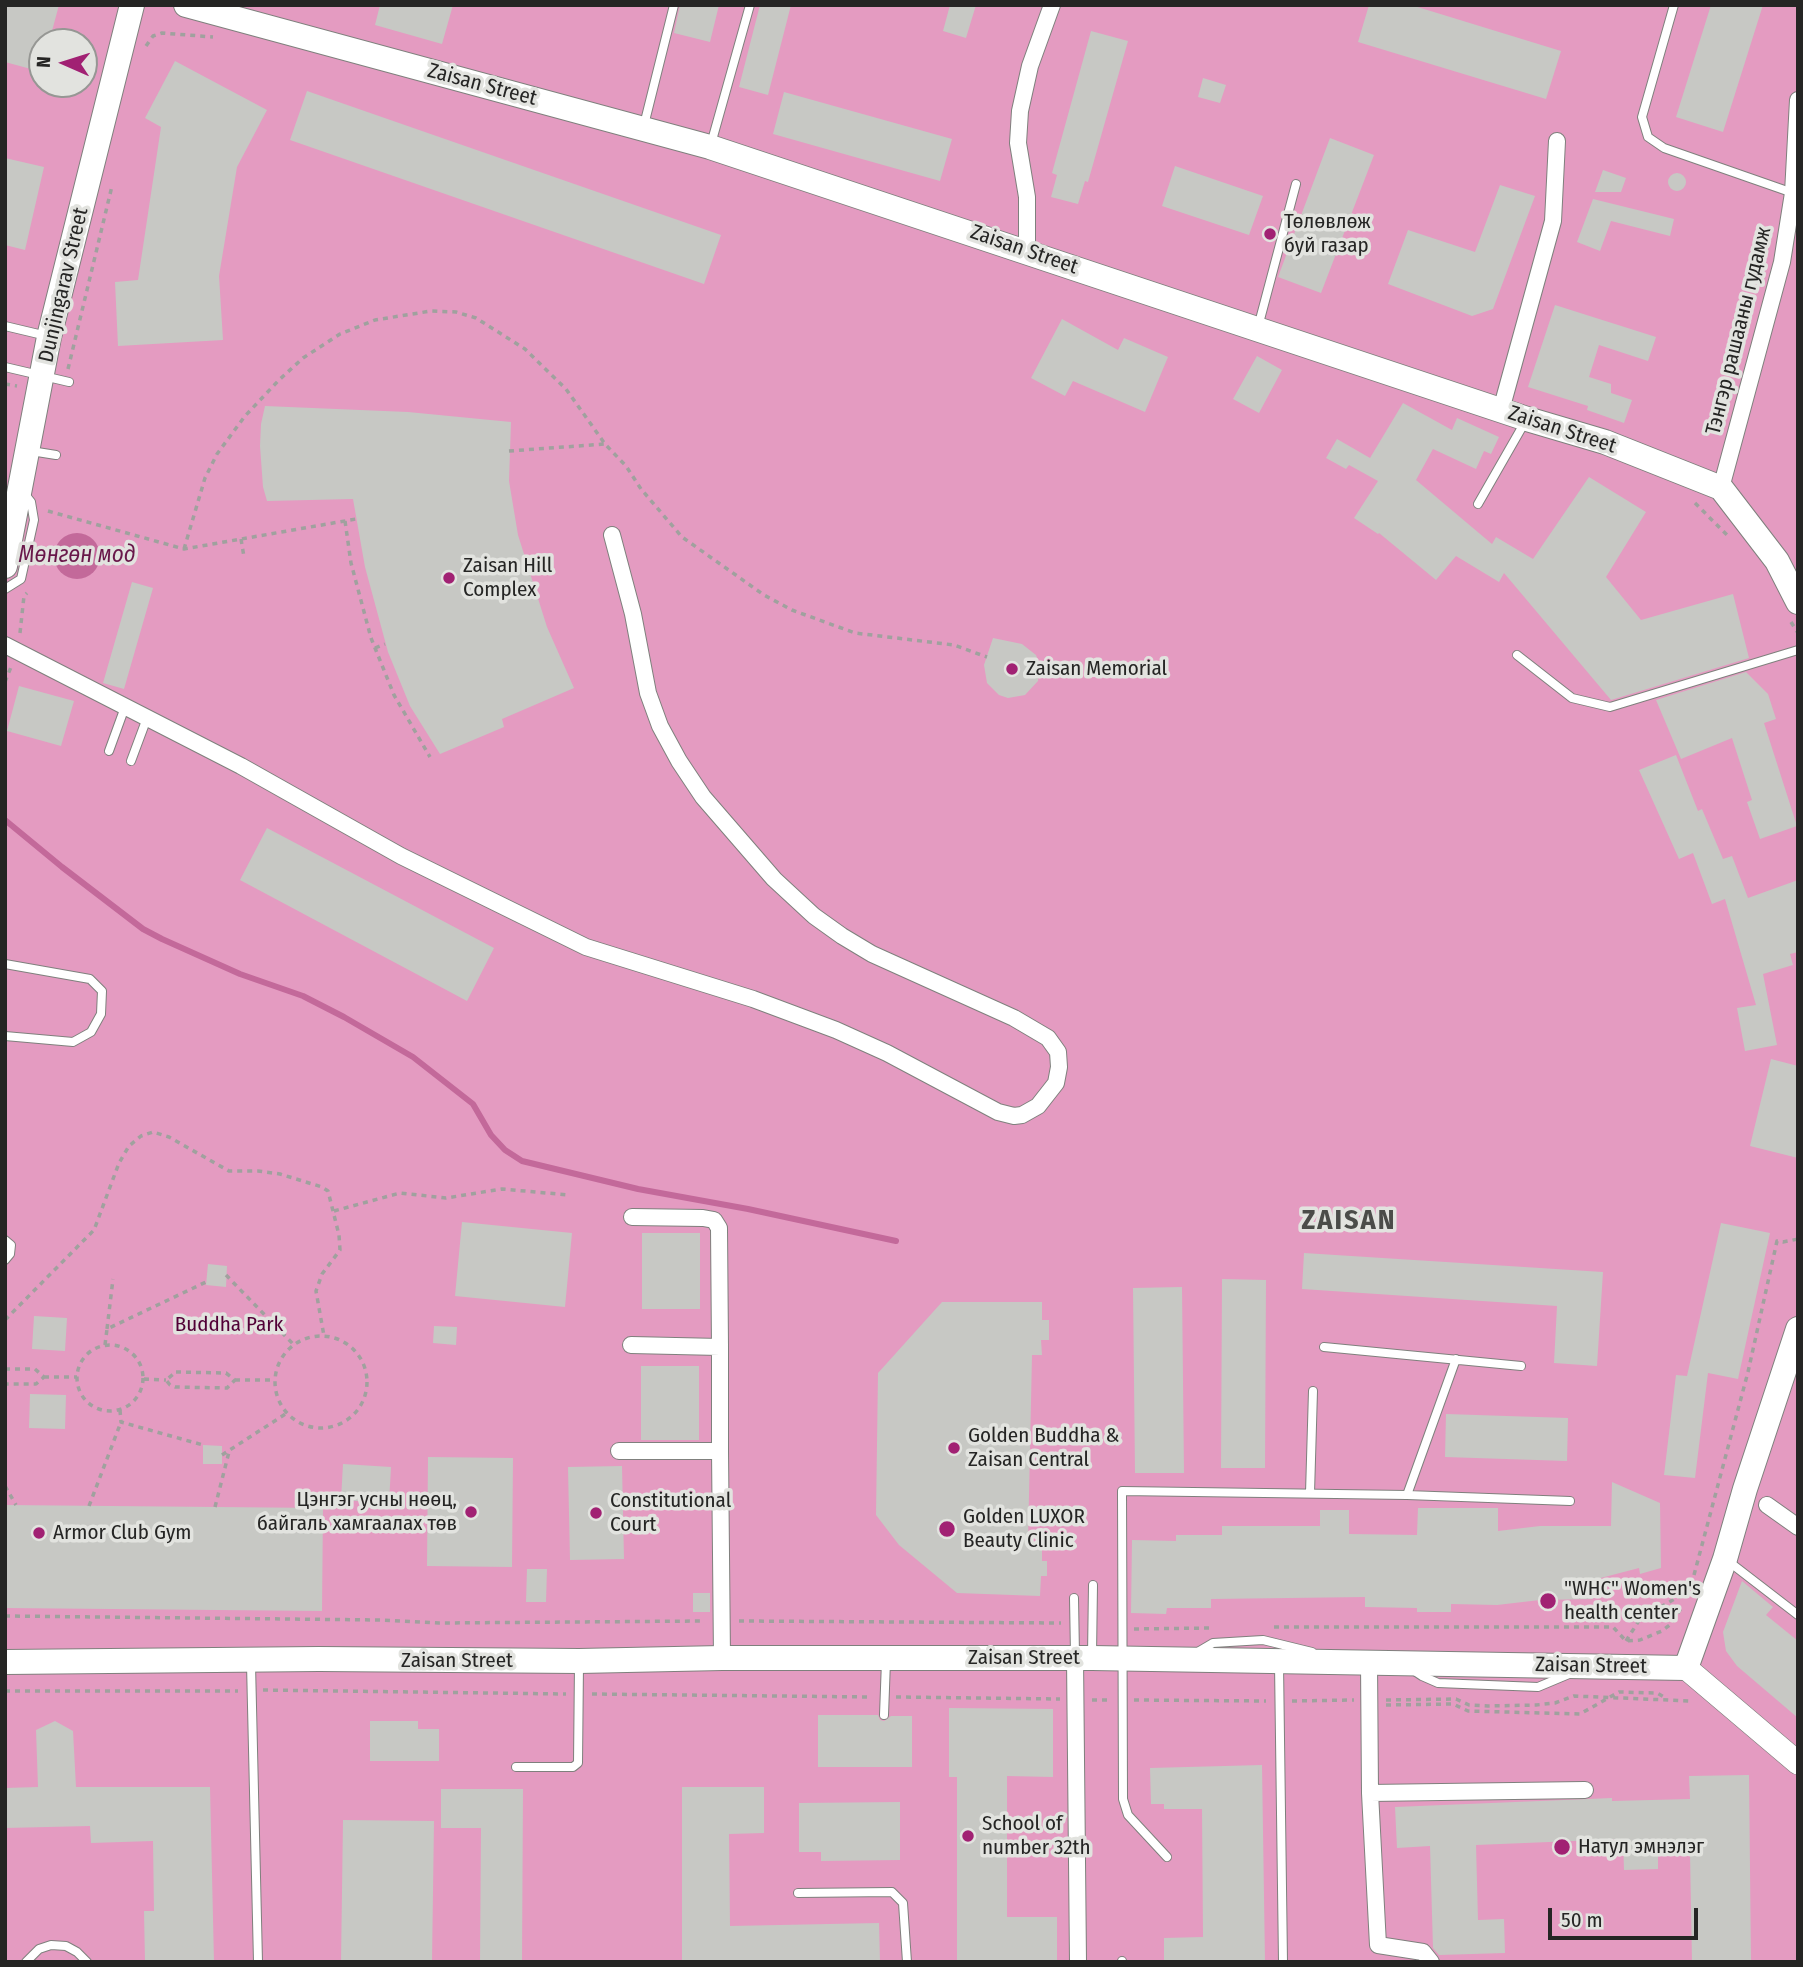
<!DOCTYPE html>
<html>
<head>
<meta charset="utf-8">
<style>
	body { margin:0 }
	#map { position:relative; width:1803px; height:1967px; overflow:hidden; background:#e2e3df; font-family:"Fira Sans Condensed",sans-serif }
	canvas { display:block }
	.frame { position:absolute; inset:0; border:7px solid #252524; pointer-events:none }
	.north { position:absolute; left:28px; top:28px; width:70px; height:70px; box-sizing:border-box; background:#e2e3df; border:2px solid #969794; border-radius:50%; rotate:273deg; font-size:19px; font-weight:700; line-height:28px; text-align:center; color:#252524 }
	.north::after { content:''; display:block; margin:auto; width:24px; height:32px; background:#a12173; clip-path:polygon(50% 0,100% 100%,50% 72%,0 100%) }
	.scale { position:absolute; left:1548px; top:1908px; width:150px; height:32px; box-sizing:border-box; border:4px solid #252524; border-top:0; padding-left:9px; font-size:21px; line-height:24px; white-space:nowrap; color:#252524; -webkit-text-stroke:5px #e2e3df; paint-order:stroke }
</style>
</head>
<body>
<div id="map">
<canvas width="1803" height="1967"></canvas>
<div class="frame"></div>
<div class="north">N</div>
<div class="scale">50 m</div>
</div>
<script>
const c = document.querySelector('canvas').getContext('2d');
c.lineJoin = 'round';
function fill(path, color) {
  c.fillStyle = color;
  c.fill(path, 'evenodd');
}
function poly(rows) {
  const path = new Path2D();
  for (const r of rows) {
    if (r.length === 3) {
      path.moveTo(r[0] + r[2], r[1]);
      path.arc(r[0], r[1], r[2], 0, 2 * Math.PI);
      continue;
    }
    path.moveTo(r[0], r[1]);
    for (let i = 2; i < r.length; i += 2) path.lineTo(r[i], r[i + 1]);
  }
  return path;
}
function trace(path, color, width, dash) {
  c.strokeStyle = color;
  c.lineWidth = width;
  c.lineCap = dash ? 'butt' : 'round';
  c.setLineDash(dash || []);
  c.stroke(path);
}
function label(font, color, halo, rows, align = 'center') {
  c.font = font + ' "Fira Sans Condensed",sans-serif';
  c.lineWidth = 7;
  c.setLineDash([]);
  c.textBaseline = 'middle';
  c.strokeStyle = halo;
  c.fillStyle = color;
  for (const [text, x, y, turn = 0] of rows) {
    c.save();
    c.translate(x, y);
    c.rotate((+turn || 0) * Math.PI / 180);
    c.textAlign = isNaN(turn) ? turn : align;
    if (halo) c.strokeText(text, 0, 0);
    c.fillText(text, 0, 0);
    c.restore();
  }
}
const green = poly([
	[5,5,1798,5,1798,1962,5,1962],
	[42,42,84,42,84,84,42,84]
]);
const water = poly([
	[77,556,23]
]);
const stream = poly([
	[5,820,62,867,143,929,162,939,240,974,303,996,344,1017,413,1057,473,1104,491,1135,505,1150,522,1161,638,1189,748,1209,896,1241]
]);
const building = poly([
	[5,5,59,5,49,42,42,42,42,72,5,62],
	[380,5,453,5,442,44,375,25],
	[680,5,719,5,710,42,674,33],
	[760,5,791,5,768,95,739,87],
	[950,5,976,5,966,38,943,31],
	[1369,5,1411,5,1561,51,1546,99,1358,42],
	[1711,5,1763,5,1723,132,1676,117],
	[1091,31,1128,41,1088,182,1085,181,1078,204,1051,197,1057,175,1052,173],
	[175,61,267,110,237,167,219,276,223,340,118,346,115,282,138,280,161,127,145,118],
	[1203,78,1226,85,1220,103,1198,97],
	[307,91,721,235,704,284,290,140],
	[784,92,952,139,940,181,773,134],
	[1330,138,1374,155,1321,293,1278,277],
	[5,158,44,167,25,250,5,245],
	[1175,166,1263,196,1249,235,1162,206],
	[1603,170,1626,178,1621,192,1595,192],
	[1677,182,9],
	[1500,185,1535,196,1493,309,1472,316,1388,284,1408,230,1475,252],
	[1593,199,1674,219,1670,236,1611,221,1600,251,1577,242],
	[1555,305,1656,337,1648,361,1599,345,1589,377,1611,384,1611,393,1632,400,1624,423,1587,410,1588,406,1528,387],
	[1062,319,1118,350,1124,338,1168,357,1145,412,1073,381,1065,396,1031,378],
	[1257,356,1282,370,1259,413,1233,399],
	[1403,403,1452,430,1457,418,1499,437,1491,454,1484,451,1476,469,1433,449,1416,480,1492,544,1496,537,1533,559,1589,477,1646,512,1606,577,1641,620,1733,594,1749,658,1611,700,1504,573,1499,582,1456,556,1436,580,1379,533,1378,534,1354,518,1378,481,1349,465,1346,469,1326,458,1337,439,1370,458],
	[265,406,408,412,511,422,509,481,518,535,547,627,574,688,502,719,504,727,440,754,410,706,388,652,365,567,353,499,267,501,263,487,260,446,261,424],
	[132,582,153,588,124,689,103,683],
	[993,638,1022,644,1036,655,1039,664,1038,681,1025,695,1008,698,999,695,987,683,984,665],
	[1746,672,1768,694,1776,719,1764,723,1797,826,1760,839,1747,802,1752,800,1732,738,1681,759,1656,700],
	[19,686,74,701,61,746,7,731],
	[1676,755,1698,811,1702,809,1723,859,1732,856,1748,898,1798,880,1798,952,1790,954,1793,965,1763,974,1777,1045,1745,1051,1737,1008,1756,1005,1725,899,1712,904,1693,853,1679,859,1639,770],
	[267,828,494,948,467,1001,240,880],
	[1771,1059,1798,1066,1798,1158,1750,1146],
	[462,1222,572,1233,565,1307,455,1296],
	[1721,1223,1770,1233,1738,1379,1708,1373,1695,1478,1664,1475,1676,1375,1687,1376],
	[642,1233,700,1233,700,1309,642,1309],
	[1304,1253,1603,1272,1597,1366,1554,1363,1557,1306,1302,1289],
	[208,1264,227,1266,226,1287,206,1285],
	[1222,1279,1266,1280,1265,1468,1221,1468],
	[1182,1287,1184,1473,1135,1473,1133,1288],
	[942,1302,1042,1302,1042,1320,1049,1320,1049,1340,1041,1340,1042,1355,1032,1355,1028,1542,1042,1542,1042,1561,1047,1561,1047,1576,1041,1576,1040,1596,957,1593,899,1545,876,1515,878,1373],
	[34,1316,67,1318,65,1351,32,1349],
	[434,1326,457,1327,456,1345,433,1343],
	[641,1366,699,1366,699,1440,641,1440],
	[30,1394,66,1395,65,1429,29,1428],
	[1446,1414,1568,1418,1567,1461,1445,1457],
	[203,1445,222,1446,222,1464,203,1464],
	[428,1457,513,1458,512,1567,427,1566],
	[343,1464,391,1467,389,1503,341,1500],
	[622,1466,624,1559,570,1560,568,1467],
	[1612,1482,1660,1503,1661,1568,1640,1574,1639,1568,1593,1580,1593,1599,1540,1600,1497,1605,1451,1604,1451,1612,1417,1612,1417,1608,1365,1607,1365,1597,1211,1599,1211,1608,1167,1608,1166,1614,1131,1613,1132,1540,1176,1541,1176,1535,1222,1535,1222,1526,1320,1526,1320,1510,1349,1510,1349,1534,1417,1535,1418,1508,1498,1508,1498,1531,1540,1526,1611,1526],
	[5,1505,323,1508,322,1611,5,1608],
	[527,1569,547,1569,546,1602,526,1602],
	[1742,1581,1773,1607,1766,1615,1798,1641,1798,1718,1737,1666,1726,1651,1723,1632],
	[693,1593,710,1593,710,1612,693,1612],
	[949,1708,1053,1709,1053,1777,1007,1776,1007,1917,1057,1917,1057,1962,957,1962,957,1777,949,1777],
	[818,1715,878,1715,880,1720,884,1721,891,1716,912,1716,912,1767,818,1767],
	[55,1721,73,1731,76,1787,210,1787,214,1962,145,1962,144,1911,154,1911,153,1841,91,1843,90,1826,5,1828,5,1788,38,1787,36,1730],
	[370,1721,418,1721,418,1729,439,1729,439,1761,370,1761],
	[1262,1765,1265,1962,1164,1962,1164,1938,1203,1937,1202,1809,1164,1809,1164,1804,1151,1804,1150,1768],
	[1749,1775,1751,1962,1692,1962,1690,1853,1658,1854,1658,1869,1624,1870,1623,1839,1476,1845,1478,1920,1504,1919,1505,1953,1439,1955,1433,1948,1430,1846,1397,1848,1395,1807,1612,1798,1612,1801,1690,1799,1689,1776],
	[682,1787,764,1787,764,1833,729,1834,730,1926,879,1923,880,1962,682,1962],
	[441,1789,523,1789,522,1962,480,1962,481,1828,441,1828],
	[900,1802,900,1860,821,1861,821,1852,799,1852,799,1803],
	[343,1820,434,1821,432,1962,341,1962]
]);
const path = poly([
	[146,46,153,36,162,33,213,37],
	[68,369,112,186],
	[5,384,17,386],
	[509,451,605,444],
	[1695,503,1727,535],
	[48,511,184,549,356,519],
	[345,521,351,563,371,638,394,695,430,757],
	[241,539,244,557],
	[184,549,205,478,217,454,245,416,279,380,303,358,340,334,375,320,431,311,456,312,476,318,525,349,566,389,605,444,626,466,641,489,682,537,764,595,792,610,855,633,954,645,987,657],
	[1791,622,1798,633],
	[20,633,24,596,27,593],
	[375,648,385,644],
	[5,682,11,667],
	[334,1211,400,1193,446,1198,502,1189,569,1195],
	[226,1275,293,1344],
	[5,1320,94,1230,119,1163,129,1146,141,1136,153,1132,169,1137,229,1171,258,1171,280,1174,322,1187,328,1191,339,1235,340,1250,322,1274,316,1291,324,1336],
	[107,1329,113,1279],
	[321,1382,46],
	[110,1378,33],
	[105,1345,107,1329,206,1282],
	[5,1369,35,1369,44,1377,36,1384,5,1384],
	[176,1372,226,1373,235,1380,227,1388,175,1387,170,1385,166,1380,176,1372],
	[44,1377,77,1377],
	[144,1379,166,1380],
	[235,1380,275,1380],
	[120,1410,121,1422,203,1445],
	[222,1455,287,1413],
	[5,1486,16,1505],
	[89,1506,121,1422],
	[215,1507,229,1452],
	[1694,1575,1748,1372,1777,1241,1783,1242,1798,1239],
	[5,1616,381,1620,439,1623,704,1621],
	[739,1621,1061,1623],
	[1274,1627,1613,1627,1626,1641,1640,1640,1662,1631,1671,1624,1683,1605],
	[1134,1629,1210,1628],
	[1626,1641,1640,1619,1676,1598,1689,1594],
	[263,1690,566,1694],
	[5,1691,238,1691],
	[592,1694,871,1697],
	[896,1697,1060,1699],
	[1092,1700,1109,1700],
	[1134,1700,1266,1701],
	[1386,1700,1456,1699,1469,1705,1488,1706,1536,1705,1555,1703,1574,1696,1691,1701],
	[1292,1701,1354,1700],
	[1386,1705,1453,1704,1468,1711,1580,1714,1619,1692,1657,1693,1664,1697]
]);
const lane = poly([
	[1674,5,1642,117,1648,137,1664,148,1793,193],
	[644,125,674,5],
	[711,144,750,5],
	[5,326,47,336],
	[1258,327,1296,184],
	[5,367,69,382],
	[31,451,56,455],
	[1478,504,1525,422],
	[5,589,21,579,34,520,31,502,24,493],
	[1517,655,1572,698,1610,707,1798,650],
	[109,751,125,707],
	[131,761,147,718],
	[5,964,90,979,102,991,101,1014,91,1032,73,1042,5,1036],
	[5,1240,11,1245,10,1254,5,1260],
	[1324,1347,1521,1366],
	[1310,1493,1313,1391],
	[1407,1495,1456,1359],
	[1728,1561,1798,1615],
	[1074,1598,1075,1655],
	[1196,1653,1213,1643,1263,1640,1312,1652],
	[1092,1655,1093,1585],
	[251,1664,258,1962],
	[1279,1664,1283,1962],
	[1413,1670,1422,1676,1438,1683,1538,1687,1569,1674],
	[884,1715,886,1661],
	[516,1767,573,1767,578,1763,579,1664],
	[1167,1857,1128,1815,1123,1799,1122,1491,1407,1495,1570,1501],
	[798,1893,892,1892,903,1903,907,1962],
	[1122,1961,1122,1962],
	[26,1962,39,1949,51,1945,66,1946,77,1952,87,1962]
]);
const street = poly([
	[1027,251,1027,197,1018,143,1020,111,1030,66,1052,5],
	[1501,410,1553,221,1557,141],
	[1721,488,1782,262,1793,193,1798,100],
	[5,645,241,766,401,856,586,947,753,999,836,1030,887,1053,998,1112,1014,1116,1022,1115,1038,1106,1056,1083,1059,1067,1058,1052,1048,1038,1014,1018,872,954,842,936,814,916,774,879,703,797,679,761,660,726,648,693,633,614,612,535],
	[632,1217,703,1218,714,1220,719,1228,720,1347],
	[631,1345,720,1347,720,1451],
	[619,1451,720,1451,722,1658],
	[1767,1505,1798,1527],
	[1075,1658,1078,1962],
	[1369,1662,1370,1793,1585,1790],
	[1370,1793,1378,1945,1423,1952,1431,1962]
]);
const secondary = poly([
	[1686,1668,1798,1763]
]);
const primary = poly([
	[186,5,710,147,1527,419,1605,442,1721,488,1777,561,1798,602],
	[5,566,49,337,132,5],
	[5,1662,319,1659,579,1661,722,1658,1092,1658,1686,1668,1725,1559,1745,1489,1798,1329]
]);
const markers = [
	[1270,234,7,"#a12173"],
	[449,578,7,"#a12173"],
	[1012,669,7,"#a12173"],
	[954,1448,7,"#a12173"],
	[471,1512,7,"#a12173"],
	[596,1513,7,"#a12173"],
	[947,1529,9,"#a12173"],
	[39,1533,7,"#a12173"],
	[1548,1601,9,"#a12173"],
	[968,1836,7,"#a12173"],
	[1562,1847,9,"#a12173"]
];
const streetNames = [
	["Zaisan Street",482,85,15],
	["Zaisan Street",1024,250,19],
	["Dunjingarav Street",64,285,-77],
	["Тэнгэр рашааны гудамж",1739,331,-76],
	["Zaisan Street",1562,430,18],
	["Zaisan Street",1024,1658],
	["Zaisan Street",457,1661],
	["Zaisan Street",1591,1666,1]
];
const poiNames = [
	["Төлөвлөж",1284,222],
	["буй газар",1284,246],
	["Zaisan Hill",463,566],
	["Complex",463,590],
	["Zaisan Memorial",1026,669],
	["Golden Buddha &",968,1436],
	["Zaisan Central",968,1460],
	["Цэнгэг усны нөөц,",457,1500,"right"],
	["байгаль хамгаалах төв",457,1524,"right"],
	["Constitutional",610,1501],
	["Court",610,1525],
	["Golden LUXOR",963,1517],
	["Beauty Clinic",963,1541],
	["Armor Club Gym",53,1533],
	["\"WHC\" Women's",1564,1589],
	["health center",1564,1613],
	["School of",982,1824],
	["number 32th",982,1848],
	["Натул эмнэлэг",1578,1847]
];
const parkNames = [
	["Buddha Park",229,1325]
];
const waterNames = [
	["Мөнгөн мод",77,556]
];
const districtNames = [
	["ZAISAN",1349,1221]
];
fill(green, '#e49bc1');
fill(water, '#c3699a');
trace(stream, '#c3699a', 6);
fill(building, '#c7c8c4');
trace(lane, '#7f807d', 10);
trace(street, '#7f807d', 18);
trace(secondary, '#7f807d', 24);
trace(primary, '#7f807d', 26);
trace(path, '#a0a19e', 3.5, [5, 5]);
trace(lane, '#fff', 8);
trace(street, '#fff', 16);
trace(secondary, '#fff', 23);
trace(primary, '#fff', 24);
for (const [x, y, r, color] of markers) {
  const dot = new Path2D();
  dot.arc(x, y, r, 0, 2 * Math.PI);
  c.fillStyle = color;
  c.fill(dot);
  trace(dot, '#e2e3df', 2.5);
}
label('21px', '#252524', '#e2e3df', streetNames);
label('21px', '#252524', '#e2e3df', poiNames, 'left');
label('21px', '#520037', '#e2e3df', parkNames);
label('italic 23px', '#69174a', '#e2e3df', waterNames);
c.letterSpacing = '2px';
label('bold 28px', '#4b4c49', '#e2e3df', districtNames);
c.letterSpacing = '0px';
</script>
</body>
</html>
